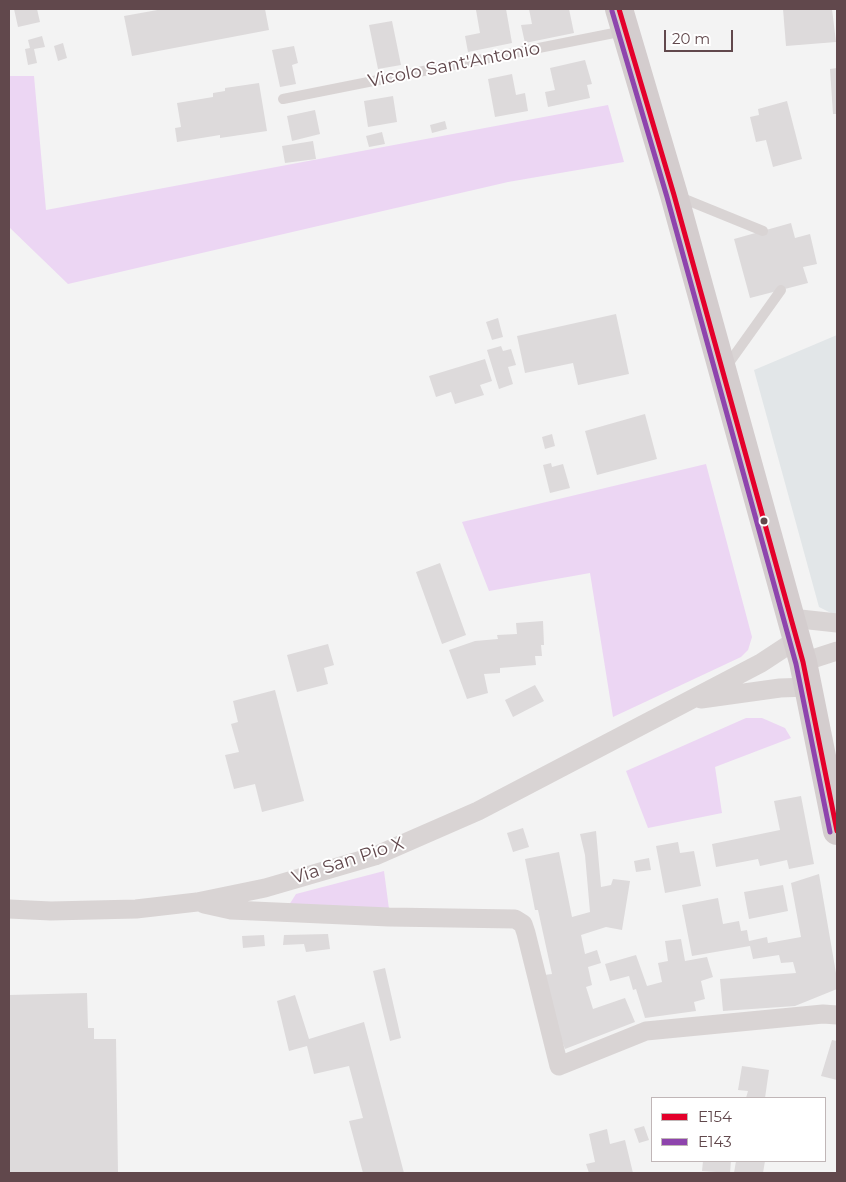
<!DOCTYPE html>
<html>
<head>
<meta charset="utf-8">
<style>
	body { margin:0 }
	#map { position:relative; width:846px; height:1182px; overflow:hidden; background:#f3f3f3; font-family:Montserrat,sans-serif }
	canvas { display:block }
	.frame { position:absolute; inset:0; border:10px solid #61484c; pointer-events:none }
	.legend { position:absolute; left:651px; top:1097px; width:175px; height:65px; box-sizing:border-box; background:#fff; border:1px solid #c0b6b7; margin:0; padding:6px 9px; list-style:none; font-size:15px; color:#61484c }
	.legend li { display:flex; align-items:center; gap:10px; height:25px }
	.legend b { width:25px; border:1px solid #c0b6b7 }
	.scale { position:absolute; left:664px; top:30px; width:69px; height:22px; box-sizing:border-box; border:2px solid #61484c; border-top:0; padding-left:6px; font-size:15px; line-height:18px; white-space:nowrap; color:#61484c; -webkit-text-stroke:4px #fff; paint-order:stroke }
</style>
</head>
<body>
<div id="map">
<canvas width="846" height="1182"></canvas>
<div class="frame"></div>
<ul class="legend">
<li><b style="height:6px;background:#e4002b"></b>E154</li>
<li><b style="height:6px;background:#8e44ad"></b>E143</li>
</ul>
<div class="scale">20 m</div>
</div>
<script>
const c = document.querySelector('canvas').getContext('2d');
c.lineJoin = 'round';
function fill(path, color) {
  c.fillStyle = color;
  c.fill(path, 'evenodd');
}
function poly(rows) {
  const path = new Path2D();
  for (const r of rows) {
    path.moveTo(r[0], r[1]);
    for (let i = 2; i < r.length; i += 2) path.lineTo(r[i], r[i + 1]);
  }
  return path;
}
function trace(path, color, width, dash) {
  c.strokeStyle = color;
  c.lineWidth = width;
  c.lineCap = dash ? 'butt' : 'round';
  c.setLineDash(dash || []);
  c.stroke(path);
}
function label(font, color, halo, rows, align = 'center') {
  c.font = font + ' Montserrat,sans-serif';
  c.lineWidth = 4;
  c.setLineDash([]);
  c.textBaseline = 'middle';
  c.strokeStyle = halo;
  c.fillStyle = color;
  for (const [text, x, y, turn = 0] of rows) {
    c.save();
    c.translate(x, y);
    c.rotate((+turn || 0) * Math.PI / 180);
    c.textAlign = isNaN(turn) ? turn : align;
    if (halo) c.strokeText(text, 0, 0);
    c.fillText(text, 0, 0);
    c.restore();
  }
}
const commercial = poly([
	[837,335,837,616,819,607,754,370]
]);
const green = poly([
	[9,76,34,76,46,210,608,105,624,162,508,182,68,284,9,227],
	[706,464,752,637,748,650,741,657,613,717,590,573,489,591,462,522],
	[746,718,762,718,785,728,791,738,715,767,722,813,648,828,626,771],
	[384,871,389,909,289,905,296,894]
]);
const building = poly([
	[14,9,37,9,40,22,18,27],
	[163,9,265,9,269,30,132,56,124,16],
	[482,9,506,9,512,43,468,52,465,36,480,33,476,10],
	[529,9,569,9,574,33,525,43,521,25,532,24],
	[783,9,832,9,836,42,786,46],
	[392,21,401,65,378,69,369,25],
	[42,36,45,47,34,49,37,63,28,65,25,49,30,48,28,40],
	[63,43,67,58,58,61,54,46],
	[294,46,298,63,292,65,296,84,280,87,272,50],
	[585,60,592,84,587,85,590,98,548,107,545,92,555,90,550,68],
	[837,68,837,114,833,114,830,69],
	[512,74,516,95,525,93,528,111,495,117,488,79],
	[259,83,267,131,220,138,220,135,177,142,175,128,181,127,177,103,213,97,213,93,225,91,225,88],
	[393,96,397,122,368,127,364,101],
	[787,101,802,159,773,167,766,140,756,142,750,117,759,115,758,109],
	[315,110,320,134,292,141,287,116],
	[445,121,447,129,432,133,430,125],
	[382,132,385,144,369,147,366,136],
	[313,141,316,159,285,163,282,146],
	[791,223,795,238,810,234,817,264,803,267,808,283,750,298,734,239],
	[616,314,629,374,578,385,573,363,525,373,517,336],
	[498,318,503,337,492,340,486,322],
	[501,346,503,351,511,349,516,365,508,367,513,384,499,389,487,350],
	[485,359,492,381,480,385,484,395,455,404,451,392,436,397,429,376],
	[645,414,657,459,597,475,585,431],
	[552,434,555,446,545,449,542,437],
	[551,463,552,467,563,464,570,488,550,493,543,465],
	[440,563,466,635,442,644,416,572],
	[543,621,544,645,541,645,542,656,535,656,536,665,500,668,500,673,484,674,488,693,467,699,449,650,475,641,498,639,497,635,517,634,516,623],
	[328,644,334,665,324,668,328,684,297,692,287,655],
	[535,685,544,701,513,717,505,700],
	[275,690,304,801,262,812,255,784,234,789,225,755,239,752,231,724,238,722,233,701],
	[801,796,814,864,789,869,787,860,760,866,758,859,716,867,712,844,780,830,774,801],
	[523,828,529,847,513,852,507,833],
	[596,831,601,887,611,885,613,879,630,881,622,930,606,927,581,935,585,954,597,950,601,963,588,967,592,985,586,987,593,1009,625,998,635,1022,565,1049,557,1028,544,975,552,974,538,910,535,910,525,859,559,852,572,917,590,912,585,855,580,834],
	[678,842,680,853,694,851,701,886,665,893,656,846],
	[649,858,651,870,636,872,634,861],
	[819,874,837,979,837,989,795,1006,723,1011,720,979,796,973,793,962,781,963,779,955,753,959,750,946,692,956,682,905,718,898,723,924,739,921,741,931,747,930,749,941,767,937,768,943,801,937,791,883],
	[783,885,788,911,749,919,744,892],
	[328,934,330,949,306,952,304,944,283,945,284,935],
	[264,935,265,946,243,948,242,936],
	[681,939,685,961,707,957,713,977,701,981,705,999,694,1002,696,1011,645,1018,636,989,633,990,629,976,610,981,605,964,636,955,647,986,662,982,658,963,668,961,665,941],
	[385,968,401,1038,390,1041,373,971],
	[87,993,88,1028,94,1028,94,1039,116,1039,118,1173,9,1173,9,995],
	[295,995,309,1039,364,1022,404,1173,363,1173,349,1121,363,1118,349,1066,314,1074,307,1046,289,1051,277,1001],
	[832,1040,837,1041,837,1080,821,1076],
	[742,1066,769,1070,765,1098,746,1098,748,1091,738,1090],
	[644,1126,649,1140,639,1143,634,1129],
	[607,1129,610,1144,625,1140,633,1173,589,1173,586,1164,595,1162,589,1134],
	[703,1161,731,1161,730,1173,702,1171],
	[736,1161,765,1161,763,1173,734,1173]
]);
const service = poly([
	[283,99,624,31],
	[677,196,763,231],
	[726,367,781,290]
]);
const minor = poly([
	[791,618,837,623],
	[803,662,837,651],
	[701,699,780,688,808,687],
	[204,904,231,910,389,917,515,919,523,924,526,933,559,1066,646,1031,823,1014,837,1015],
	[9,909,51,911,136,909,197,902,265,888,375,856,478,811,761,663,796,640]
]);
const primary = poly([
	[619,9,674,195,803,662,837,831]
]);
const bus1 = poly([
	[619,9,674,195,803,662,837,831]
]);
const bus2 = poly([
	[612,11,667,197,796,664,830,832]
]);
const markers = [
	[764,521,4.5,"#61484c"]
];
const streetNames = [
	["Vicolo Sant'Antonio",454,65,-11],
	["Via San Pio X",348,861,-18]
];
fill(commercial, '#e2e6e8');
fill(green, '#ecd6f3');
fill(building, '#dddadb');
trace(service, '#d9d4d4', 10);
trace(minor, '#d9d4d4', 19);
trace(primary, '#d4cdce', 28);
trace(bus1, '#e4002b', 5);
trace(bus2, '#8e44ad', 5);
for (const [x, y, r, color] of markers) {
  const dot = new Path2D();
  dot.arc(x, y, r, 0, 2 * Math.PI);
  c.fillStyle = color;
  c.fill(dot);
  trace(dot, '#fff', 2);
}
label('18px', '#61484c', '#fff', streetNames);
</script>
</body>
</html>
